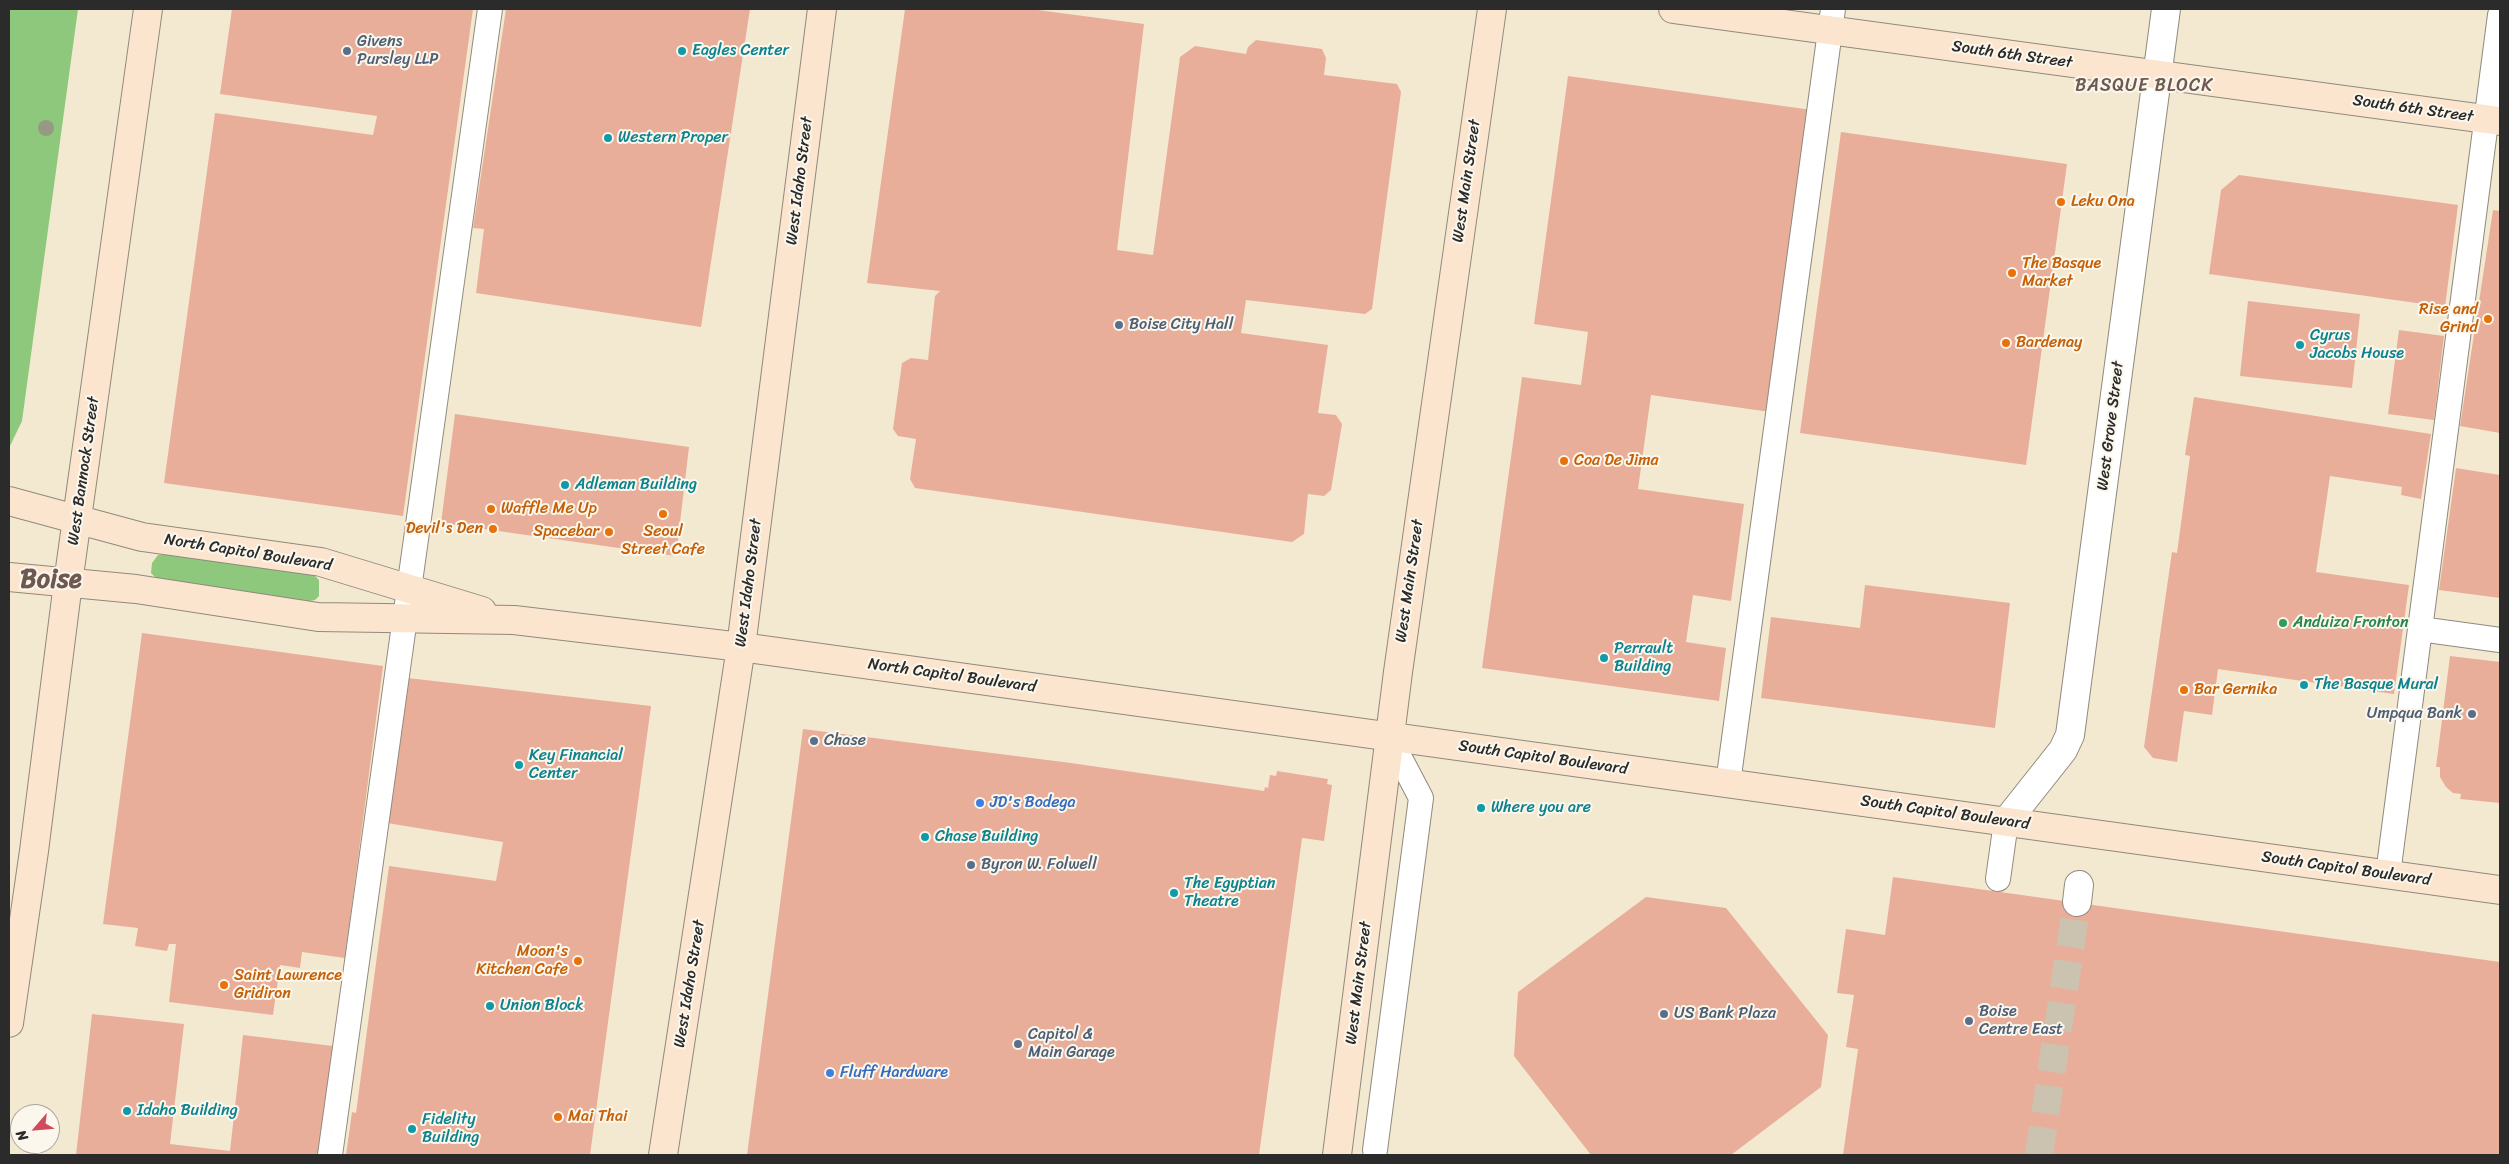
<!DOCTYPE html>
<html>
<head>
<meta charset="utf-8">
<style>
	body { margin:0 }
	#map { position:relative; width:2509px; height:1164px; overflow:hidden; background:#f3e9d1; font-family:Sriracha,sans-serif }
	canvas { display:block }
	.frame { position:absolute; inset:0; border:10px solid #2b2b2b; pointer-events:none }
	.north { position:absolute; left:10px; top:1104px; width:50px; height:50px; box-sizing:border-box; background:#fbf7ec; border:1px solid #a8a59f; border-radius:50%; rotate:243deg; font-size:14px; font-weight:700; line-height:20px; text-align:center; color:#2b2b2b }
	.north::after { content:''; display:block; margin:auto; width:18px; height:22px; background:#d1495b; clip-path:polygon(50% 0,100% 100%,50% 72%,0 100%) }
</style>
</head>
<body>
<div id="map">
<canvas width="2509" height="1164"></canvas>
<div class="frame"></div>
<div class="north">N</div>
</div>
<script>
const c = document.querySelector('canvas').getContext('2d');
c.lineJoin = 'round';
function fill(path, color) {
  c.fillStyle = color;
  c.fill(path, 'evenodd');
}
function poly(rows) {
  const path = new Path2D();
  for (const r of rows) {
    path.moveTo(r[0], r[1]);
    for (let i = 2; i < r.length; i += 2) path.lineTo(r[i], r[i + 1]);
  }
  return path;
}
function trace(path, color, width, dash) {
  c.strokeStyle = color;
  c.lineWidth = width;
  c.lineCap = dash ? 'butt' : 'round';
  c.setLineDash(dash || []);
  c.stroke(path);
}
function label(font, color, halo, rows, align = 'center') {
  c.font = font + ' Sriracha,sans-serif';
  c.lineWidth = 4;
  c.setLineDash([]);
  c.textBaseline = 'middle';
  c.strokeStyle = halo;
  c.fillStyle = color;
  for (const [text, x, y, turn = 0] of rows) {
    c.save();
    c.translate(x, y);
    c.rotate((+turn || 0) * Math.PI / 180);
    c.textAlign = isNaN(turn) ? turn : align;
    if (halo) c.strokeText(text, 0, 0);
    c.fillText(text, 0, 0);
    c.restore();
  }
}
const green = poly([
	[9,9,78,9,22,421,9,448],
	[167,554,312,573,319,580,319,596,315,600,305,602,159,581,151,573,152,563,158,555]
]);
const building = poly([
	[232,9,473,9,403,516,164,483,215,113,373,135,377,116,220,94],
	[506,9,750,9,701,327,476,293,484,229,473,228],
	[905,9,1030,9,1144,24,1117,250,1153,255,1180,57,1195,46,1246,54,1248,47,1256,40,1322,49,1326,58,1324,75,1397,84,1401,92,1372,309,1365,314,1246,300,1241,333,1328,345,1318,413,1336,415,1342,424,1331,490,1324,496,1308,494,1304,534,1292,542,915,488,910,479,916,439,898,436,893,429,902,363,911,358,928,360,935,296,940,291,867,283],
	[1568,76,1812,110,1770,412,1651,395,1638,489,1744,504,1731,601,1693,595,1686,642,1726,648,1719,701,1482,668,1522,377,1581,385,1588,332,1534,324],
	[1841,132,2067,164,2026,465,1800,433],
	[2239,175,2458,205,2445,307,2209,274,2221,190],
	[2493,210,2500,211,2500,433,2460,426],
	[2248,301,2360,314,2352,388,2240,376],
	[2399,330,2444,336,2434,420,2388,414],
	[2194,397,2431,434,2421,499,2401,495,2402,487,2330,476,2316,572,2409,585,2394,694,2218,669,2212,715,2184,711,2177,762,2153,758,2144,747,2172,552,2177,553,2190,456,2185,455],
	[455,414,689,447,676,556,441,523],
	[2456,468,2500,475,2500,598,2439,590],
	[1865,585,2010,603,1995,728,1761,698,1771,617,1860,628],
	[142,633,383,666,345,958,302,952,300,968,280,965,273,1015,169,1002,176,944,169,944,167,951,135,946,138,928,103,924],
	[2450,656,2500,662,2500,803,2460,799,2461,794,2453,793,2446,787,2440,777,2440,767,2436,767],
	[408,678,651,706,590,1155,346,1155,352,1112,356,1113,389,866,496,881,503,842,387,823],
	[803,729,1071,763,1264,791,1265,787,1268,788,1270,775,1276,776,1277,771,1328,779,1327,784,1332,785,1324,841,1302,838,1259,1155,747,1155],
	[1893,877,2500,962,2500,1155,1843,1155,1858,1049,1846,1047,1854,995,1837,993,1846,929,1885,935],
	[1646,897,1726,908,1828,1035,1821,1087,1731,1155,1591,1155,1514,1056,1518,992],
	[92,1014,184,1024,170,1144,230,1151,243,1035,333,1046,320,1155,76,1155]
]);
const streetTunnel = poly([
	[2039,1155,2077,902]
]);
const lane = poly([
	[2420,629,2500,15],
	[1728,783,1833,9],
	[2388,874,2420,629,2500,640],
	[1998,879,2006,822],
	[1375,1150,1421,798,1389,737],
	[330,1155,490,9]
]);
const street = poly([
	[2006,822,2063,750,2070,735,2166,9],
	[2077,902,2079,885]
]);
const secondary = poly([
	[1673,9,2500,121],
	[9,501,142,537,321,562,482,611],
	[9,577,136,589,318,617,514,620,741,647,2500,890],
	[9,1023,34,851,68,583,148,9],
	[663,1155,741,647,822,9],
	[1337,1155,1398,672,1492,9]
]);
const trees = [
	[46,128]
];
const markers = [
	[347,51,5,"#5c6f8a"],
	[682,51,5,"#0f9aa8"],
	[608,138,5,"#0f9aa8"],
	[2061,202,5,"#e8710a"],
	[2012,273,5,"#e8710a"],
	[2488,319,5,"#e8710a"],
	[1119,325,5,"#5c6f8a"],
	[2006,343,5,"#e8710a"],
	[2300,345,5,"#0f9aa8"],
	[1564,461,5,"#e8710a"],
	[565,485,5,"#0f9aa8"],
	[491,509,5,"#e8710a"],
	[663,514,5,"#e8710a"],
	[493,529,5,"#e8710a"],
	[609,532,5,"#e8710a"],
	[2283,623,5,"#2e9e5b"],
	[1604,658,5,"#0f9aa8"],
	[2304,685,5,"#0f9aa8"],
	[2184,690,5,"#e8710a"],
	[2472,714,5,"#5c6f8a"],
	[814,741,5,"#5c6f8a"],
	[519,765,5,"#0f9aa8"],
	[980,803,5,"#3f7fe0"],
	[1481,808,5,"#0f9aa8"],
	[925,837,5,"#0f9aa8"],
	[971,865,5,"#5c6f8a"],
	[1174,893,5,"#0f9aa8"],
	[578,961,5,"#e8710a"],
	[224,985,5,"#e8710a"],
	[490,1006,5,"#0f9aa8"],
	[1664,1014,5,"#5c6f8a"],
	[1969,1021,5,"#5c6f8a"],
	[1018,1044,5,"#5c6f8a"],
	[830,1073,5,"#3f7fe0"],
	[127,1111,5,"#0f9aa8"],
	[558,1117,5,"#e8710a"],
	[412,1129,5,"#0f9aa8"]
];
const serviceNames = [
	["Givens",357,42],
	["Pursley LLP",357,60],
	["Boise City Hall",1129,325],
	["Umpqua Bank",2462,714,"right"],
	["Chase",824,741],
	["Byron W. Folwell",981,865],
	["Boise",1979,1012],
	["Centre East",1979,1030],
	["US Bank Plaza",1674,1014],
	["Capitol &",1028,1035],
	["Main Garage",1028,1053]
];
const cultureNames = [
	["Eagles Center",692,51],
	["Western Proper",618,138],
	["Cyrus",2310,336],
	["Jacobs House",2310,354],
	["Adleman Building",575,485],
	["Perrault",1614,649],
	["Building",1614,667],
	["The Basque Mural",2314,685],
	["Key Financial",529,756],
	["Center",529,774],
	["Where you are",1491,808],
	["Chase Building",935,837],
	["The Egyptian",1184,884],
	["Theatre",1184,902],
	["Union Block",500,1006],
	["Idaho Building",137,1111],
	["Fidelity",422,1120],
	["Building",422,1138]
];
const streetNames = [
	["South 6th Street",2012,55,8],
	["South 6th Street",2413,109,8],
	["West Idaho Street",800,181,-83],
	["West Main Street",1467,181,-82],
	["West Grove Street",2111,426,-83],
	["West Bannock Street",84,471,-82],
	["North Capitol Boulevard",248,553,9],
	["West Main Street",1410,581,-82],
	["West Idaho Street",749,583,-83],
	["North Capitol Boulevard",952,676,8],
	["South Capitol Boulevard",1543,758,8],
	["South Capitol Boulevard",1945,813,8],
	["South Capitol Boulevard",2346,869,8],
	["West Main Street",1359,983,-83],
	["West Idaho Street",690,984,-81]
];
const foodNames = [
	["Leku Ona",2071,202],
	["The Basque",2022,264],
	["Market",2022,282],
	["Rise and",2478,310,"right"],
	["Grind",2478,328,"right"],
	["Bardenay",2016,343],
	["Coa De Jima",1574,461],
	["Waffle Me Up",501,509],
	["Devil's Den",483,529,"right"],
	["Spacebar",599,532,"right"],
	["Seoul",663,532,"center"],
	["Street Cafe",663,550,"center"],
	["Bar Gernika",2194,690],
	["Moon's",568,952,"right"],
	["Kitchen Cafe",568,970,"right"],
	["Saint Lawrence",234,976],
	["Gridiron",234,994],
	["Mai Thai",568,1117]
];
const leisureNames = [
	["Anduiza Fronton",2293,623]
];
const shopNames = [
	["JD's Bodega",990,803],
	["Fluff Hardware",840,1073]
];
const neighbourhoodNames = [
	["BASQUE BLOCK",2144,86]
];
const townNames = [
	["Boise",51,580]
];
fill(green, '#8ec87c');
fill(building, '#e9ae9a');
trace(streetTunnel, '#cbc3b0', 28, [28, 14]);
trace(lane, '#8f8a7e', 26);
trace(street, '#8f8a7e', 30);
trace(secondary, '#8f8a7e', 30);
trace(lane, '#fff', 24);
trace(street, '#fff', 28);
trace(secondary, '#fce5cf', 28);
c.fillStyle = '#969a83';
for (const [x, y] of trees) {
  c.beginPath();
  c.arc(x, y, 8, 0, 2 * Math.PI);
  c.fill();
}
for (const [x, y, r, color] of markers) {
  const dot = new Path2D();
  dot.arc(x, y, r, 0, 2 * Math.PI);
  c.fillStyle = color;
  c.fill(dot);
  trace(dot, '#fbf7ec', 2);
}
label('16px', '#4e5e75', '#fbf7ec', serviceNames, 'left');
label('16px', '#0d838f', '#fbf7ec', cultureNames, 'left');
label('16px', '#2b2b2b', '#fbf7ec', streetNames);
label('16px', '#c56008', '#fbf7ec', foodNames, 'left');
label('16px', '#27864d', '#fbf7ec', leisureNames, 'left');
label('16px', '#366cbe', '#fbf7ec', shopNames, 'left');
c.letterSpacing = '1px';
label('18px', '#6e5952', '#fbf7ec', neighbourhoodNames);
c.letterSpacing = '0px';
label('bold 26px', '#6e5952', '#fbf7ec', townNames);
</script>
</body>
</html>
